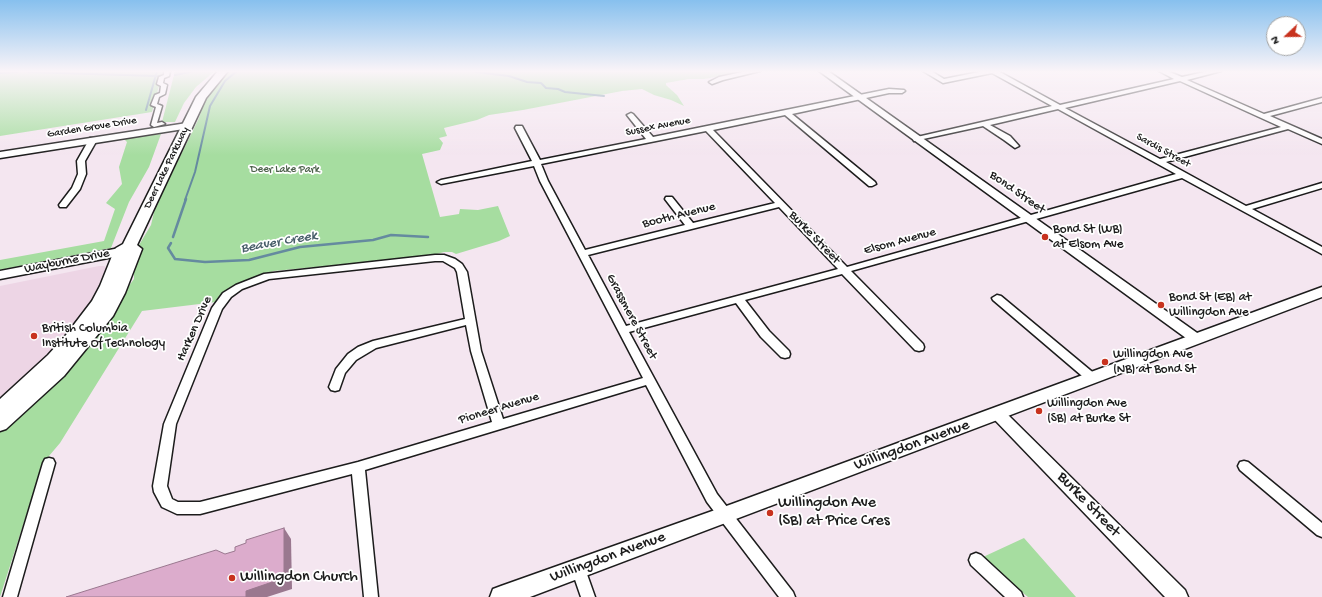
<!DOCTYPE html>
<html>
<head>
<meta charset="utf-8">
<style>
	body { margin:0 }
	#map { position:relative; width:1322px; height:597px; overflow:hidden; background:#f4e6f0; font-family:"Gochi Hand",sans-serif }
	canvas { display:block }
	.north { position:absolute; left:1266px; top:16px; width:40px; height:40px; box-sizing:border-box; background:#fff; border:1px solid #a4a4a4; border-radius:50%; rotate:248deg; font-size:11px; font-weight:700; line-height:16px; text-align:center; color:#1c1c1c }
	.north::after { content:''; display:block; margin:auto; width:14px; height:18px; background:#c8321e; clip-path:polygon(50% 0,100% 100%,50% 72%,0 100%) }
</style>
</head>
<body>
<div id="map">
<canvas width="1322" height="597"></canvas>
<div class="north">N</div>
</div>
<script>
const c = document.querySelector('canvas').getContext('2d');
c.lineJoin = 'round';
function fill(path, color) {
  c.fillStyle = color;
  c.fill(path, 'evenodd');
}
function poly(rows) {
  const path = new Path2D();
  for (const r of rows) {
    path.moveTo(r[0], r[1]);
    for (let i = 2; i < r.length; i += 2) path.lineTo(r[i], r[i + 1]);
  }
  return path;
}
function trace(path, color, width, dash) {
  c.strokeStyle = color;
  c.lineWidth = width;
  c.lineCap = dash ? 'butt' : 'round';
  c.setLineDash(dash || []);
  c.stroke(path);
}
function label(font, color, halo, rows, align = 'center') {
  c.font = font + ' "Gochi Hand",sans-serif';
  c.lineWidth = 3.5;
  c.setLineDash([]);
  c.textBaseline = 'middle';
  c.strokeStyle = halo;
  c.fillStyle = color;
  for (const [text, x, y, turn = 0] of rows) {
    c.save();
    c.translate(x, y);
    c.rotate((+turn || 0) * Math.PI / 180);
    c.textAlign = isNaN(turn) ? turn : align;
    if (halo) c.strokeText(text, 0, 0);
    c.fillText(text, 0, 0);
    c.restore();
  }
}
const built = poly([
	[99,266,104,266,108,268,102,287,75,329,0,404,0,286]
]);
const green = poly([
	[0,71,163,71,152,112,0,136],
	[175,71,215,71,196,87,184,103,175,122,162,122],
	[228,71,750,71,704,79,689,79,666,83,666,85,677,95,684,106,671,100,654,95,642,89,622,91,523,110,489,115,477,120,444,128,447,136,439,138,443,143,440,150,422,154,440,217,459,214,460,209,478,210,498,206,510,236,499,241,456,254,452,252,444,252,430,256,274,271,239,284,226,292,216,302,142,311,60,443,43,463,0,597,0,428,122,295,134,279,134,269,139,245,151,225,155,208,198,120,207,96],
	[161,134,149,167,129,202,111,248,0,270,0,260,104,241,115,209,106,203,122,184,119,167,127,142,124,139],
	[1024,538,1076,597,1028,597,995,570,983,557]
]);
const streamFar1 = poly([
	[469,71,509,76,527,82,541,83,546,88,558,89,565,92,604,96],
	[28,72,159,76],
	[0,73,17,72],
	[175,75,194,71],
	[146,110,157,71],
	[185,200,195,172,210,106,225,81,237,71]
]);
const stream = poly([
	[173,237,186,199],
	[171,243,168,248,175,259,205,262,249,260,300,247,373,240,391,235,428,237]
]);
const pedestrian = poly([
	[164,71,170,71,169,76,164,78,163,83,167,85,165,94,159,97,157,104,162,106,157,123,162,122,165,124,154,127,151,125,156,107,151,105,155,95,160,93,161,86,157,84,159,77,164,75,164,71]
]);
const minor = poly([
	[747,71,760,71,723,80,712,84,709,82,719,77,747,71],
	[923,71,931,71,944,79,984,71,998,71,1060,105,1174,79,1159,71,1167,71,1182,77,1209,71,1221,71,1187,80,1264,114,1322,98,1322,102,1270,116,1322,139,1322,144,1288,129,1166,162,1246,206,1322,183,1322,188,1252,209,1322,247,1322,254,1182,178,851,271,923,344,924,347,923,350,919,351,915,350,842,274,745,300,769,331,789,351,790,354,789,357,785,358,781,357,761,337,736,303,629,332,717,494,793,592,795,597,779,597,707,502,646,385,365,470,378,597,364,597,352,474,200,514,177,514,162,507,154,492,153,486,164,424,212,308,223,293,236,285,264,274,435,255,444,255,455,259,462,264,467,272,481,351,503,419,643,378,540,181,534,166,441,184,437,182,441,180,532,161,515,128,516,126,522,126,540,160,646,139,627,115,631,113,633,114,653,137,889,89,904,90,905,91,902,93,889,93,792,114,875,182,876,184,872,186,869,186,785,115,713,130,847,267,1176,174,1058,109,990,125,1010,136,1019,146,1015,148,1004,140,983,126,914,141,913,139,917,137,1052,106,992,73,943,83,923,71],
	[1180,81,1281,127,1160,159,1065,108,1180,81],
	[706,131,775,203,693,223,672,197,666,197,665,199,685,225,585,250,548,181,541,164,706,131],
	[779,207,838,269,626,326,588,255,779,207],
	[435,261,443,261,455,268,457,272,465,319,373,341,358,347,348,354,336,369,329,387,331,390,335,391,339,390,345,373,356,360,376,348,466,325,471,351,492,422,358,462,200,502,178,502,172,499,167,486,176,424,222,309,231,297,242,289,269,279,435,261],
	[90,138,96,138,97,140,85,161,86,174,80,189,66,207,60,207,59,205,72,188,78,174,77,161,90,138],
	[997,295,1001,296,1096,375,1098,378,1096,381,1092,382,1088,381,993,300,992,298,997,295],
	[49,458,53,459,55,463,17,597,3,597,43,463,45,459,49,458],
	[1244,461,1248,462,1322,523,1322,537,1317,535,1240,470,1238,466,1240,462,1244,461],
	[976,553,981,555,1021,592,1023,597,1005,597,971,565,969,560,971,555,976,553],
	[578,561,583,563,595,597,581,597,571,568,573,563,578,561]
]);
const tertiary = poly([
	[819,71,828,71,1200,335,1202,338,1200,341,1195,343,1190,341,819,71],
	[187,123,190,124,192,126,190,128,0,158,0,152,187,123],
	[130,246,134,247,136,250,134,253,0,279,0,271,130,246],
	[998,408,1003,410,1185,590,1188,597,1165,597,993,418,990,414,993,410,998,408]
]);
const secondary = poly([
	[218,71,228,71,206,98,137,245,142,249,125,293,113,316,64,376,6,429,0,431,0,399,48,355,66,335,92,301,100,286,114,251,116,248,123,244,196,97,218,71],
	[1322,287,1322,297,530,597,490,597,493,589,501,586,732,504,1322,287]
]);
const shadedWall = poly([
	[284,528,291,539,292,589,267,597,246,597,246,591]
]);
const building = poly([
	[284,528,284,578,246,591,246,597,66,597,216,550,225,554,235,551,235,547,246,543,246,540,284,528]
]);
const markers = [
	[1045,237,4,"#c8321e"],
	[1161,305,4,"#c8321e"],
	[34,336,4,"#c8321e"],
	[1105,362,4,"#c8321e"],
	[1039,411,4,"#c8321e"],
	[770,513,4,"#c8321e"],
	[232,578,4,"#c8321e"]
];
const farStreetnames = [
	["Sussex Avenue",658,127,-11],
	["Garden Grove Drive",92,128,-9],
	["Sardis Street",1163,151,29],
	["Deer Lake Parkway",167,168,-64]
];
const farParknames = [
	["Deer Lake Park",285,170]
];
const streetNames = [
	["Bond Street",1017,193,35],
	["Booth Avenue",679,216,-14],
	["Burke Street",814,238,46],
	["Elsom Avenue",900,242,-15],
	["Wayburne Drive",67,262,-11],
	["Grassmere Street",631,317,62],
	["Harken Drive",195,329,-66],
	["Pioneer Avenue",499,409,-17]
];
const poiNames = [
	["Bond St (WB)",1053,230],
	["at Elsom Ave",1053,245],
	["Bond St (EB) at",1169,298],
	["Willingdon Ave",1169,313],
	["British Columbia",42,329],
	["Institute Of Technology",42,344],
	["Willingdon Ave",1113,355],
	["(NB) at Bond St",1113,370],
	["Willingdon Ave",1047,404],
	["(SB) at Burke St",1047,419]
];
const waterNames = [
	["Beaver Creek",279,243,-10]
];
const nearStreetnames = [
	["Willingdon Avenue",912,446,-20],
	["Burke Street",1088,505,46],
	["Willingdon Avenue",608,558,-20]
];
const nearPoinames = [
	["Willingdon Ave",778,504],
	["(SB) at Price Cres",778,522],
	["Willingdon Church",240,578]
];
fill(built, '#edd5e5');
fill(green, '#a6dda0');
trace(streamFar1, '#658a9f', 2);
trace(stream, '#658a9f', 2.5);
trace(pedestrian, '#1c1c1c', 3);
trace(minor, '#1c1c1c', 3);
trace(tertiary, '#1c1c1c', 3);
trace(secondary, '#1c1c1c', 3);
fill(pedestrian, '#fff');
fill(minor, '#fff');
fill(tertiary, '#fff');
fill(secondary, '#fff');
fill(shadedWall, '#9a788f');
fill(building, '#dcaccc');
trace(building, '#9a788f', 1);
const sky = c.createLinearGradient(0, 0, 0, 155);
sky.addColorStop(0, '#87c0ee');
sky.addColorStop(0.46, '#faf4f8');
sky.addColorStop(1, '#faf4f800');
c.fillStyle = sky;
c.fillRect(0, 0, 1322, 155);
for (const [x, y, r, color] of markers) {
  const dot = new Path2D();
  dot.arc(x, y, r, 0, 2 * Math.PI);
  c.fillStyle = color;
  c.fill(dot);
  trace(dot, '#fff', 1.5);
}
label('11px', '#1c1c1c', '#fff', farStreetnames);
label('11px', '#4c604a', '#fff', farParknames);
label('13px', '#1c1c1c', '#fff', streetNames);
label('13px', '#1c1c1c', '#fff', poiNames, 'left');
label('italic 14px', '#465c68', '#fff', waterNames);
label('16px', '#1c1c1c', '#fff', nearStreetnames);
label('16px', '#1c1c1c', '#fff', nearPoinames, 'left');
</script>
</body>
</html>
